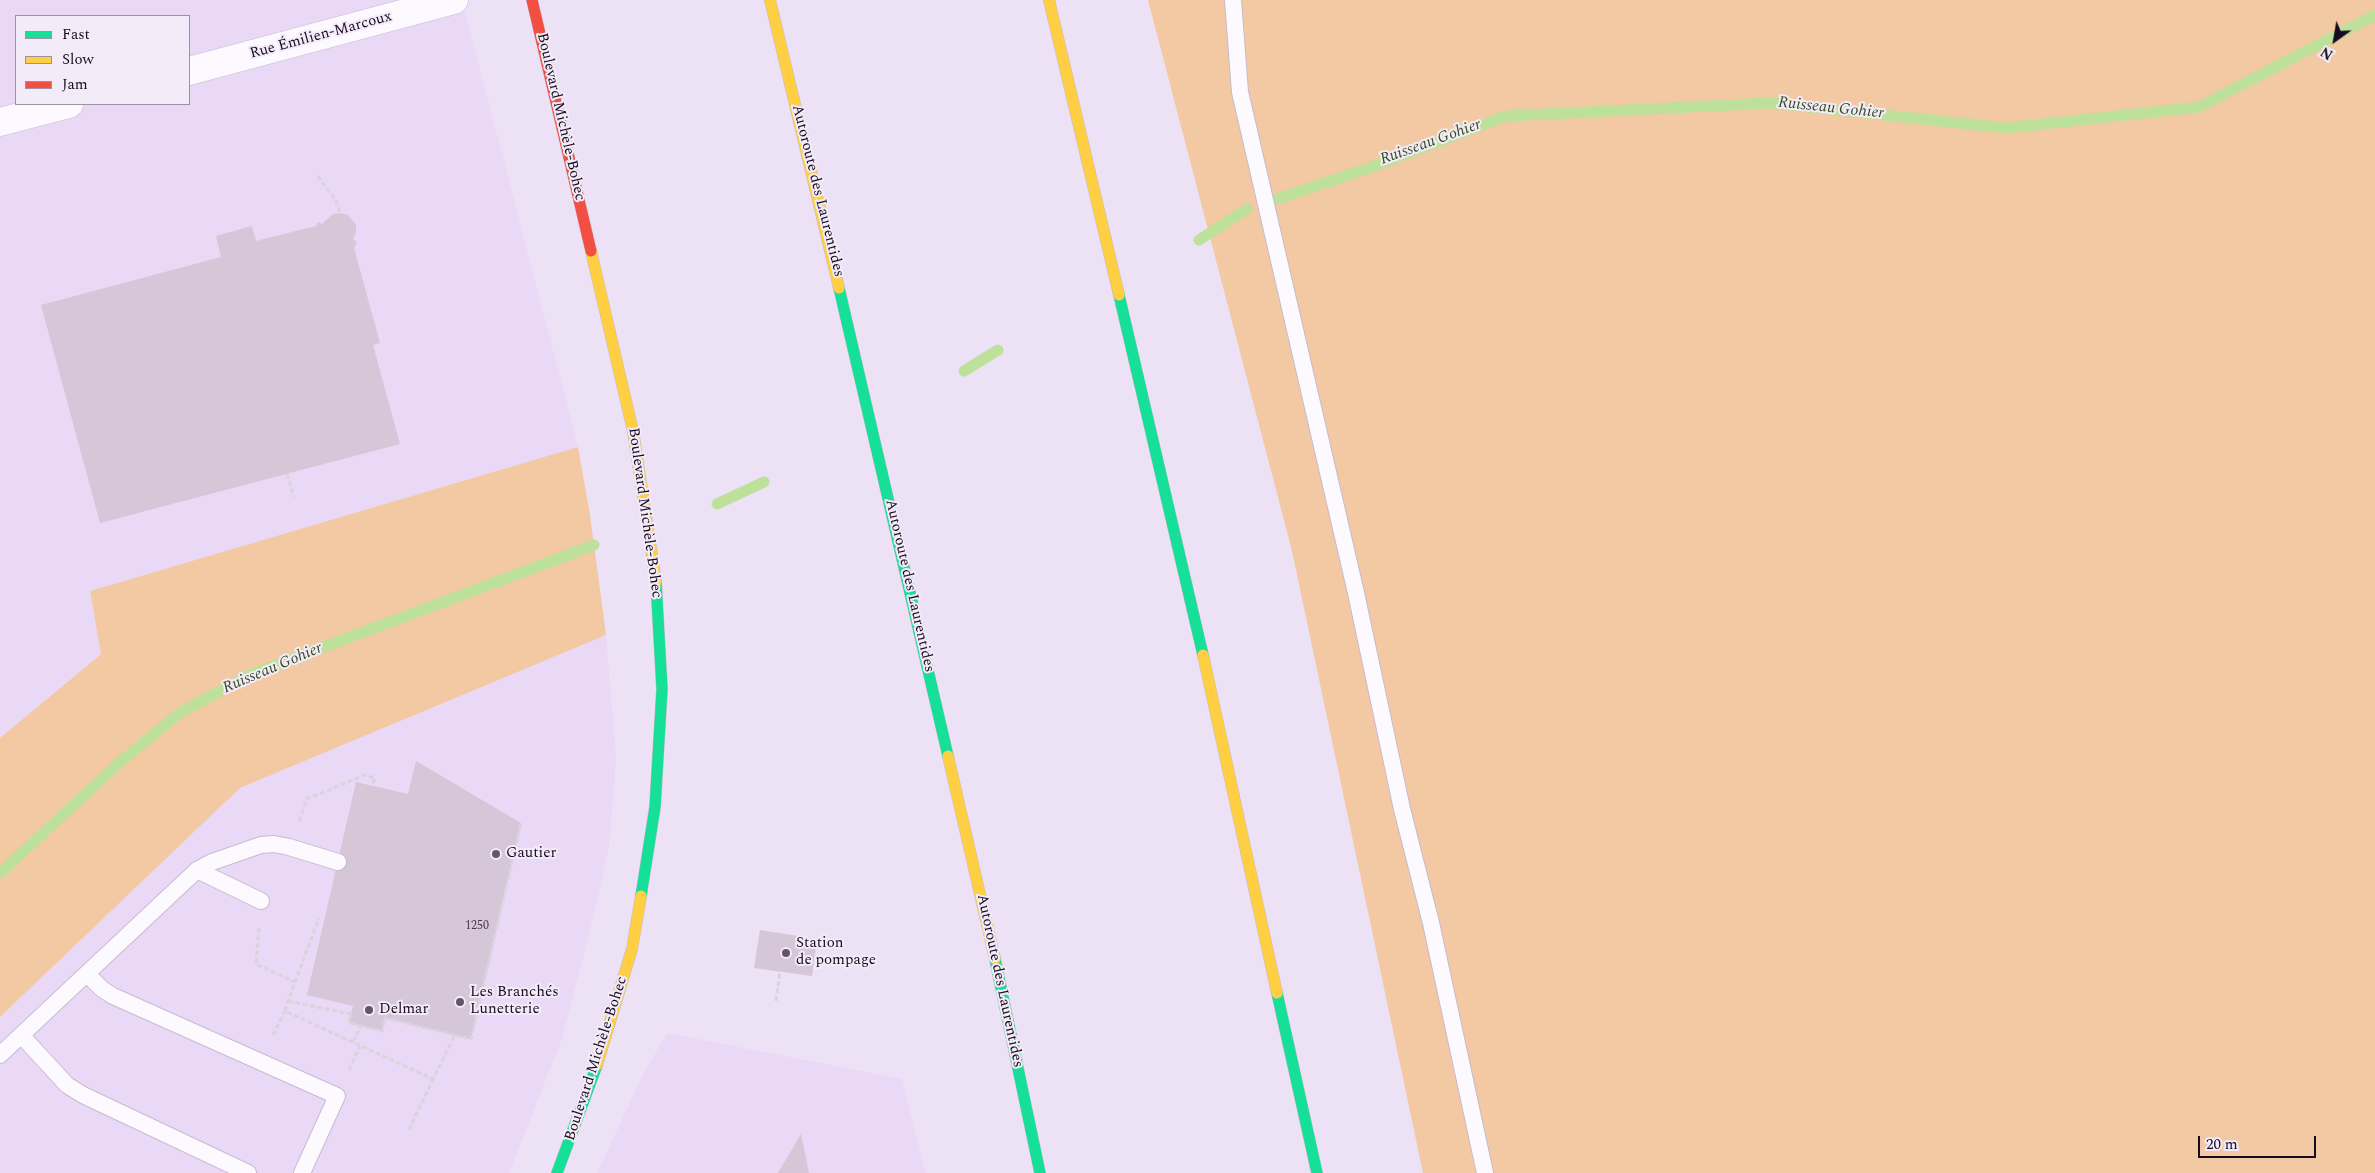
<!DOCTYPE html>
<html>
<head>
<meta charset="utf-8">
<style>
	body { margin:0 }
	#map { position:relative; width:2375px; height:1173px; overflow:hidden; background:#ede1f5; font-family:Spectral,serif }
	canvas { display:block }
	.legend { position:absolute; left:15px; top:15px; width:175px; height:90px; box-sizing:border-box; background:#f3ecf8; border:1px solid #9b92a2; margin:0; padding:6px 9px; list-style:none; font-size:15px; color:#180b20 }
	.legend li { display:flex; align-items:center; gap:10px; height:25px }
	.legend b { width:25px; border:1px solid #9b92a2 }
	.north { position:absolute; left:2310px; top:15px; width:50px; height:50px; -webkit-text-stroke:4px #f3ecf8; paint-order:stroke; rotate:212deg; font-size:14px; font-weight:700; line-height:20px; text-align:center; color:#180b20 }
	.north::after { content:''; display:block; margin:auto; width:18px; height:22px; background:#180b20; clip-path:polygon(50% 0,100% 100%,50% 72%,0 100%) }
	.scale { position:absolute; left:2198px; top:1136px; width:118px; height:22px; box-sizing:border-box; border:2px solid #180b20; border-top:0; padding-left:6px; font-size:15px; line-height:18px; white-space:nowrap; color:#180b20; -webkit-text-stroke:4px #f3ecf8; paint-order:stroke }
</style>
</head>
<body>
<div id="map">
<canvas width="2375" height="1173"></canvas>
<ul class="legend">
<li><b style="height:6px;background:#16e098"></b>Fast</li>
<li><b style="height:6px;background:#ffcf43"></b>Slow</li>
<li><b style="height:6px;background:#f24e42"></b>Jam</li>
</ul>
<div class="north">N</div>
<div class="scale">20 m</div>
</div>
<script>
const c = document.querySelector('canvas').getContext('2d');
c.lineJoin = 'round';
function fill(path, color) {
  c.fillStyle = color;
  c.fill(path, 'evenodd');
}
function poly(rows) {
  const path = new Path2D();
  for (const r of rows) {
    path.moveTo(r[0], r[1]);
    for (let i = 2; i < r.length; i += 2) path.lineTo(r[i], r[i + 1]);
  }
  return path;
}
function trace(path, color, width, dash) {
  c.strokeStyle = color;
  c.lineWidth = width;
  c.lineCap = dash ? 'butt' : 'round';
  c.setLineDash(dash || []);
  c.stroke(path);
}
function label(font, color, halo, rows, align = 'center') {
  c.font = font + ' Spectral,serif';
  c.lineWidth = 4;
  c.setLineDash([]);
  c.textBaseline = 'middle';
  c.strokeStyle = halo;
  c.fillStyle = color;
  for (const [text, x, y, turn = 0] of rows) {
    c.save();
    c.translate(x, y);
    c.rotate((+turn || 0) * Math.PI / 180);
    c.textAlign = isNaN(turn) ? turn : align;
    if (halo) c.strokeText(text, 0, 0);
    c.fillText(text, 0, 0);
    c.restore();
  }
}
const built = poly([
	[0,0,462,0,578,447,90,591,101,653,0,738],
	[16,16,189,16,189,104,16,104],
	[606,635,616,758,609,847,586,947,561,1041,509,1173,0,1173,0,1017,240,788],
	[667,1033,902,1079,925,1173,597,1173,644,1073]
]);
const green = poly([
	[1148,0,2375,0,2375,1173,1423,1173,1292,551],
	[578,447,590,515,606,635,240,788,0,1017,0,738,101,654,90,591]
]);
const stream = poly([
	[1277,199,1369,168,1506,116,1771,103,2007,128,2199,107,2375,15],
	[1199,240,1247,209],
	[964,371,998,350],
	[717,504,764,482],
	[0,873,121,761,181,712,252,674,594,545]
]);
const building = poly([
	[340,213,348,215,356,225,356,232,353,239,357,242,354,248,380,343,373,345,400,444,100,523,41,305,221,257,216,236,252,226,256,241,316,226,318,222,322,224,333,214],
	[416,761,521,823,471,1039,385,1018,382,1031,349,1023,353,1006,307,995,356,782,408,794],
	[760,930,817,939,812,976,754,968],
	[801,1134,809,1173,778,1173]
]);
const path = poly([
	[318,176,336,201,340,213],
	[287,474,294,497],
	[299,821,307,799,365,775,375,778,372,786],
	[259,928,256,964,295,982],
	[288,1001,351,1014,349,1023,382,1031,385,1018,455,1035,433,1079,285,1011,288,1001,295,982,319,918],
	[776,1001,780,971],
	[273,1035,285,1011],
	[455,1035,471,1039,521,823],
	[353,1042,361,1026],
	[349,1070,360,1046],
	[409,1130,433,1079]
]);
const lane = poly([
	[1233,0,1240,92,1356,593,1402,809,1431,923,1485,1173],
	[197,870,212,862,261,845,274,844,289,847,338,862],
	[87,974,102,989,113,996,337,1096,302,1173],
	[21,1035,67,1085,83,1095,248,1173],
	[0,1055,197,870,261,901]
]);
const street = poly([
	[189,71,454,0],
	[0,122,69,104]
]);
const fast = poly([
	[839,288,948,756],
	[1119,295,1203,655],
	[641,896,655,807,662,689,656,582],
	[995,959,1040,1173],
	[1277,993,1317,1173],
	[557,1173,597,1065]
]);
const slow = poly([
	[770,0,839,288],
	[1049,0,1119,295],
	[591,251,633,431,656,582],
	[1203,655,1277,993],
	[948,756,995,959],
	[597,1065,632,949,641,896]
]);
const jam = poly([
	[532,0,591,251]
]);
const markers = [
	[496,854,5,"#63566b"],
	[786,953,5,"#63566b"],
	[460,1002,5,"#63566b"],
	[369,1010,5,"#63566b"]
];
const numberNames = [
	["1250",477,927]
];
const streetNames = [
	["Rue Émilien-Marcoux",321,36,-15],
	["Boulevard Michèle-Bohec",560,117,77],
	["Autoroute des Laurentides",817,191,76],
	["Boulevard Michèle-Bohec",644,513,82],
	["Autoroute des Laurentides",909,586,77],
	["Autoroute des Laurentides",999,981,78],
	["Boulevard Michèle-Bohec",597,1059,-72]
];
const poiNames = [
	["Gautier",506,854],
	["Station",796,944],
	["de pompage",796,961],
	["Les Branchés",470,993],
	["Lunetterie",470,1010],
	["Delmar",379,1010]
];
const waterNames = [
	["Ruisseau Gohier",1831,109,6],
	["Ruisseau Gohier",1431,143,-20],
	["Ruisseau Gohier",273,669,-23]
];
fill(built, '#ead8f7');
fill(green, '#f2c9a3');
trace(stream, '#bde09a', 11);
fill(building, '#d5c6d8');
trace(lane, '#c7bbcf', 18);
trace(street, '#c7bbcf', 29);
trace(fast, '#c7bbcf', 12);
trace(slow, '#c7bbcf', 12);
trace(jam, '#c7bbcf', 12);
trace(path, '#d8d4db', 3, [5, 2.5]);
trace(lane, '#fcfafe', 16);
trace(street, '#fcfafe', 28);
trace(fast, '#16e098', 11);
trace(slow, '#ffcf43', 11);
trace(jam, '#f24e42', 11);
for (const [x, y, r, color] of markers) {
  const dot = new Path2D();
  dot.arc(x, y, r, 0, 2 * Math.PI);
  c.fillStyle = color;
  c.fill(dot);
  trace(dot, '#f3ecf8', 2);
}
label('12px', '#473a4e', null, numberNames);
label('15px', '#180b20', '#f3ecf8', streetNames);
label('15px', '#180b20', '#f3ecf8', poiNames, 'left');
label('italic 16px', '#354b20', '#f3ecf8', waterNames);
</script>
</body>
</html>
